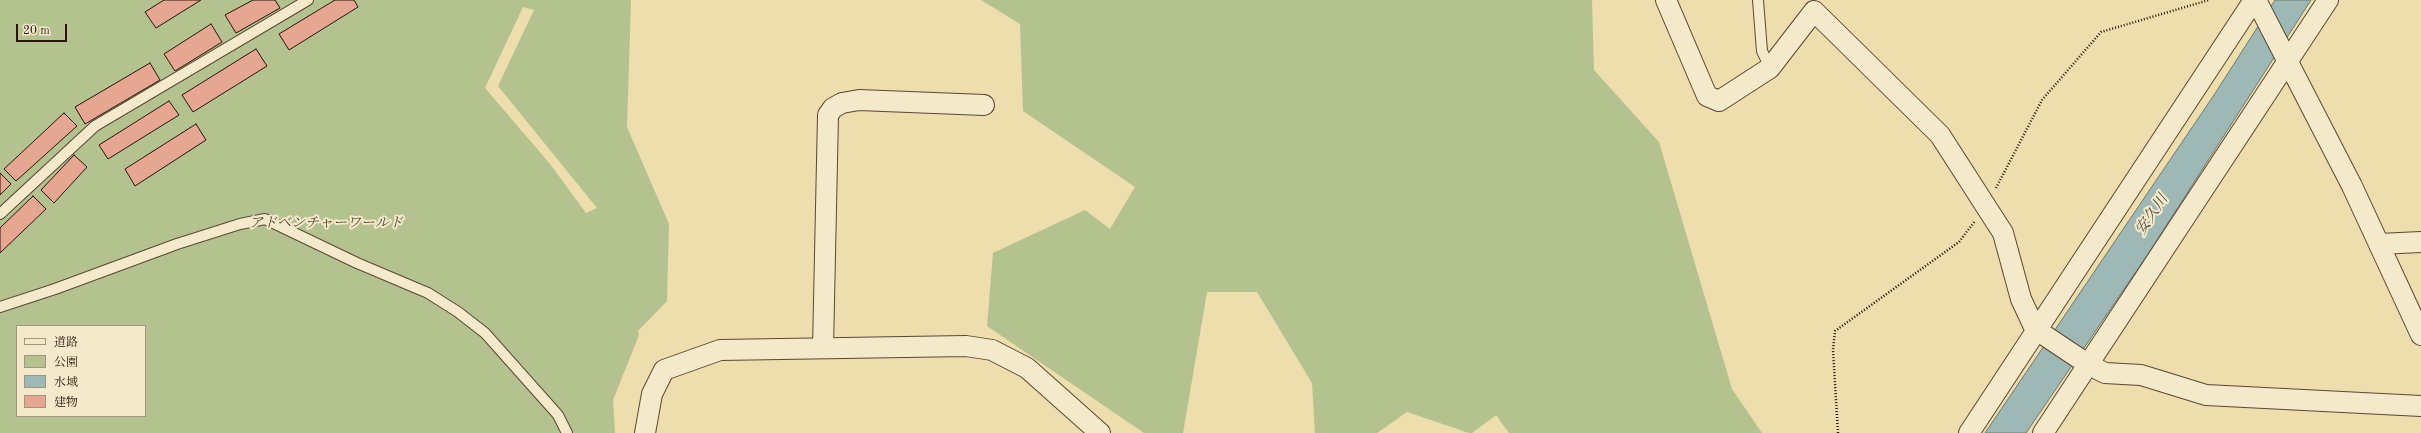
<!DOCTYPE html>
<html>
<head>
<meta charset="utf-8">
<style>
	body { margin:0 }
	#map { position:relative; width:2421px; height:433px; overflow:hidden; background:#eeddad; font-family:"Old Standard TT","Noto Serif JP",serif }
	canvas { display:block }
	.legend { position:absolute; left:16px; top:325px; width:130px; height:92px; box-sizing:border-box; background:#f4e9ca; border:1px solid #a3947e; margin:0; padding:5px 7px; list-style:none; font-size:12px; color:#2a150b }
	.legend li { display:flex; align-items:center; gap:8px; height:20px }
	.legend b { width:20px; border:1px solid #a3947e }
	.scale { position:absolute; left:16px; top:24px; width:51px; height:18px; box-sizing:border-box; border:2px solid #2a150b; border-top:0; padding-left:5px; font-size:12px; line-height:14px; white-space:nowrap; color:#2a150b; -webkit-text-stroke:3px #f4e9ca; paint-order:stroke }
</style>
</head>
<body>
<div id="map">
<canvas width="2421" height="433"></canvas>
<ul class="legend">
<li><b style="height:5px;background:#f4e9ca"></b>道路</li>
<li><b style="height:11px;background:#b3c28e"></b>公園</li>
<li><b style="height:11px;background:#9eb9b5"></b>水域</li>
<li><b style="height:11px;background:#e6a792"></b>建物</li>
</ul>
<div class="scale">20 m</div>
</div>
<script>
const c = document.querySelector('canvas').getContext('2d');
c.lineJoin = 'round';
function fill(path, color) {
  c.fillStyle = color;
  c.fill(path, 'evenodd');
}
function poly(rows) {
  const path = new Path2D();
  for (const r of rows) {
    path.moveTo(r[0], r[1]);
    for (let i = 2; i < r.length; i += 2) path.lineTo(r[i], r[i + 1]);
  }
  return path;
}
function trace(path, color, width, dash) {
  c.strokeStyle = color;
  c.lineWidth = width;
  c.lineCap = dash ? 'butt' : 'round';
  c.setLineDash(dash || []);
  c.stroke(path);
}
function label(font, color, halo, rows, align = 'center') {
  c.font = font + ' "Old Standard TT","Noto Serif JP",serif';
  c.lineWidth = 4;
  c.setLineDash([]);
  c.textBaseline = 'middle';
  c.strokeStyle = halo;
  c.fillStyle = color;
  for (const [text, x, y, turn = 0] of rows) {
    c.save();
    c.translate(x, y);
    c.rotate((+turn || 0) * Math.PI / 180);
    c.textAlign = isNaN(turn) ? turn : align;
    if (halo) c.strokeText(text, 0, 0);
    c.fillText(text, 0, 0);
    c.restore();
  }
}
const green = poly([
	[0,0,631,0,627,127,669,224,667,301,638,331,639,335,613,400,615,433,0,433],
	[523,7,534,10,498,86,597,208,586,213,550,164,485,88],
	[17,326,145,326,145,416,17,416],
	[981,0,1592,0,1594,70,1659,142,1732,389,1762,433,1509,433,1496,415,1472,433,1469,433,1407,412,1377,433,1315,433,1312,383,1257,292,1207,292,1183,433,1144,433,987,326,993,253,1085,210,1110,229,1135,187,1023,111,1020,24]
]);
const water = poly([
	[2275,0,2311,0,2148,254,2026,433,1985,433,2214,95,2275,0]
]);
const building = poly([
	[164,0,201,0,156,28,145,12,164,0],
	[253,0,275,0,280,8,236,33,225,15,253,0],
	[335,0,354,0,358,7,289,50,279,34,335,0],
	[211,24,222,42,175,71,164,54,211,24],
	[256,49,267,66,193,112,182,95,256,49],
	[150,63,160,80,85,124,75,107,150,63],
	[169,101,179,115,108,159,99,145,169,101],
	[64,113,77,126,16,181,4,169,64,113],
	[196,124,206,140,135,186,125,169,196,124],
	[74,155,87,167,54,203,41,190,74,155],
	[0,173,11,184,0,195,0,173],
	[33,196,46,209,0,253,0,228,33,196]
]);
const path = poly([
	[1996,188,2042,100,2101,32,2209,0],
	[1838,433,1833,350,1835,331,1959,242,1975,221]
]);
const service = poly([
	[1758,0,1762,51,1770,68],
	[0,214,95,126,308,0],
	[0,307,55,289,177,244,240,224,265,219,357,263,428,293,458,312,485,333,558,415,567,433]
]);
const minor = poly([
	[1666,0,1707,96,1719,101,1770,68,1814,11,1940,135,2003,233,2021,299,2035,329,2089,365,2105,373,2141,375,2206,395,2421,406],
	[2256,0,2352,186,2421,335],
	[2379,244,2421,242],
	[823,348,828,115,833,108,842,103,859,100,984,105],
	[645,433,652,394,664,370,720,350,966,346,992,350,1027,368,1100,433],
	[1969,433,2254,0],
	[2043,433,2328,0]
]);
const parkNames = [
	["アドベンチャーワールド",326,223]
];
const waterNames = [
	["安久川",2152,215,-56]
];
fill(green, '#b3c28e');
fill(water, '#9eb9b5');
trace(water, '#707771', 1);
fill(building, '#e6a792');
trace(building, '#2a150b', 1);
trace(service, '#5b4734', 12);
trace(minor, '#5b4734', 22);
trace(path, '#2a150b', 2.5, [1, 2]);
trace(service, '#f4e9ca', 10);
trace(minor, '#f4e9ca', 20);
label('italic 14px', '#534932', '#f4e9ca', parkNames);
label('italic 15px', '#534e46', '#f4e9ca', waterNames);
</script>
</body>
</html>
